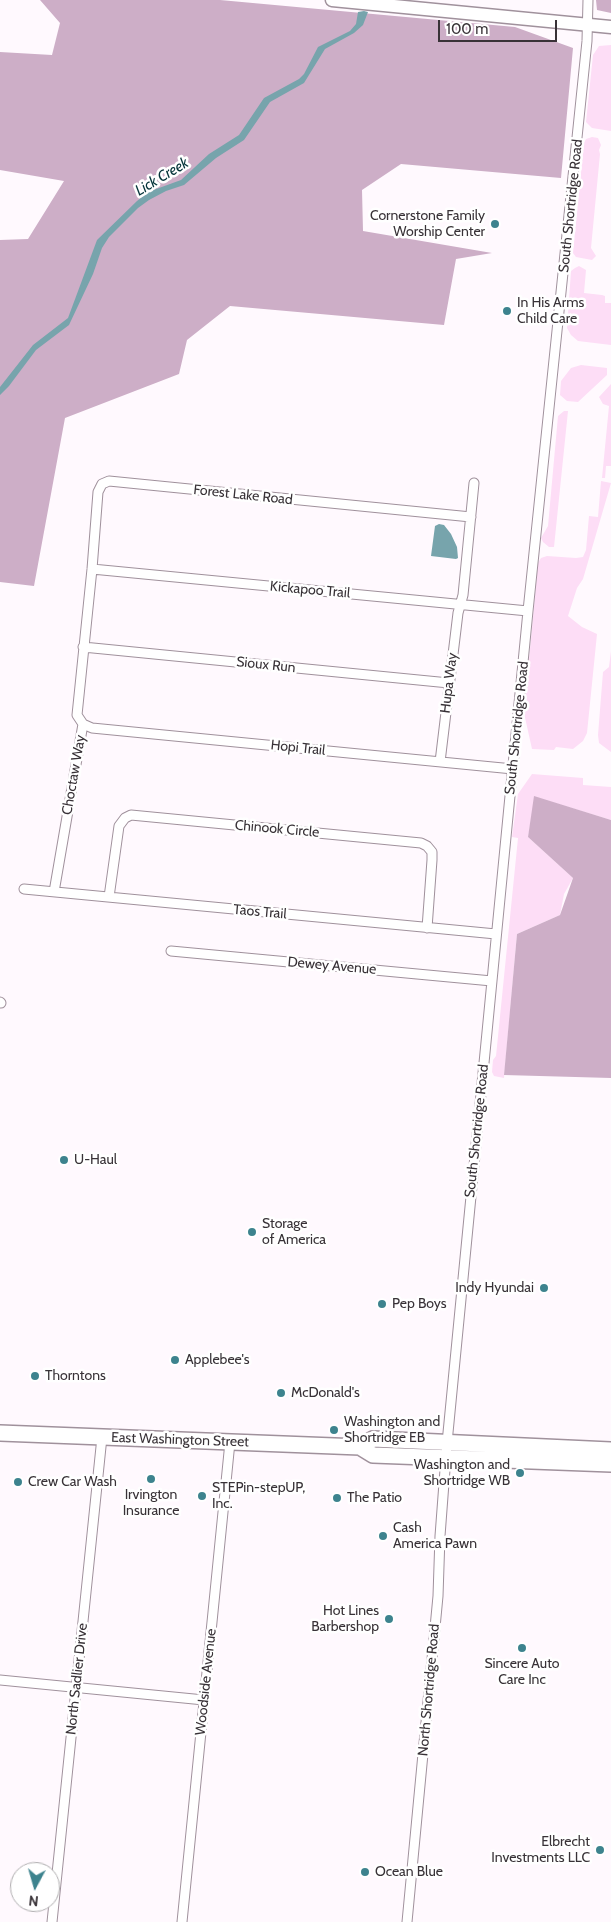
<!DOCTYPE html>
<html>
<head>
<meta charset="utf-8">
<style>
	body { margin:0 }
	#map { position:relative; width:611px; height:1922px; overflow:hidden; background:#fff9fe; font-family:Cabin,sans-serif }
	canvas { display:block }
	.north { position:absolute; left:10px; top:1862px; width:50px; height:50px; box-sizing:border-box; background:#fff; border:1px solid #afadaf; border-radius:50%; rotate:186deg; font-size:14px; font-weight:700; line-height:20px; text-align:center; color:#383237 }
	.north::after { content:''; display:block; margin:auto; width:18px; height:22px; background:#3d838e; clip-path:polygon(50% 0,100% 100%,50% 72%,0 100%) }
	.scale { position:absolute; left:438px; top:20px; width:119px; height:22px; box-sizing:border-box; border:2px solid #383237; border-top:0; padding-left:6px; font-size:15px; line-height:18px; white-space:nowrap; color:#383237; -webkit-text-stroke:4px #fff; paint-order:stroke }
</style>
</head>
<body>
<div id="map">
<canvas width="611" height="1922"></canvas>
<div class="north">N</div>
<div class="scale">100 m</div>
</div>
<script>
const c = document.querySelector('canvas').getContext('2d');
c.lineJoin = 'round';
function fill(path, color) {
  c.fillStyle = color;
  c.fill(path, 'evenodd');
}
function poly(rows) {
  const path = new Path2D();
  for (const r of rows) {
    path.moveTo(r[0], r[1]);
    for (let i = 2; i < r.length; i += 2) path.lineTo(r[i], r[i + 1]);
  }
  return path;
}
function trace(path, color, width, dash) {
  c.strokeStyle = color;
  c.lineWidth = width;
  c.lineCap = dash ? 'butt' : 'round';
  c.setLineDash(dash || []);
  c.stroke(path);
}
function label(font, color, halo, rows, align = 'center') {
  c.font = font + ' Cabin,sans-serif';
  c.lineWidth = 5;
  c.setLineDash([]);
  c.textBaseline = 'middle';
  c.strokeStyle = halo;
  c.fillStyle = color;
  for (const [text, x, y, turn = 0] of rows) {
    c.save();
    c.translate(x, y);
    c.rotate((+turn || 0) * Math.PI / 180);
    c.textAlign = isNaN(turn) ? turn : align;
    if (halo) c.strokeText(text, 0, 0);
    c.fillText(text, 0, 0);
    c.restore();
  }
}
const green = poly([
	[611,45,611,131,592,128,586,122,593,55,599,46],
	[592,137,598,138,601,145,599,150,600,154,591,248,596,256,592,260,576,257,573,253,584,143,586,139],
	[579,266,586,270,584,293,602,295,605,296,605,303,611,303,611,345,578,341,571,335,567,328,571,271,575,268],
	[581,365,607,368,607,375,578,402,567,401,560,395,561,381,571,368],
	[611,384,611,466,606,466,605,478,602,478,609,406,603,404,599,397],
	[564,411,568,411,554,547,549,547,543,542,541,538,548,526,558,416],
	[601,481,611,483,583,579,577,588,568,616,582,627,597,634,587,733,583,741,573,749,556,747,554,750,532,749,524,713,538,563,541,558,547,556,576,558,583,557,586,550,589,516,598,517],
	[611,651,611,752,599,743,598,735,603,672,609,667],
	[532,774,583,778,583,785,611,787,611,820,535,797,528,837,573,878,564,894,560,915,517,934,504,1078,494,1076,492,1072,493,1060,496,1056,518,838,512,837,518,794]
]);
const forest = poly([
	[40,0,220,0,515,27,573,48,561,178,401,164,362,190,363,231,492,253,456,259,444,325,230,306,187,340,179,374,65,418,34,586,0,582,0,240,28,239,64,181,0,170,0,52,52,55,60,23],
	[596,0,611,0,611,13,597,10],
	[534,796,611,820,611,1078,504,1075,517,934,560,915,573,878,528,837]
]);
const water = poly([
	[364,11,368,12,363,25,354,33,325,49,304,83,270,102,244,140,216,158,184,185,166,191,149,200,138,208,109,237,102,248,93,274,69,325,36,350,9,386,0,395,0,387,33,345,68,318,97,240,137,201,148,192,181,180,209,154,239,135,264,98,299,79,304,74,318,47,350,31,356,24,358,12],
	[439,524,444,525,451,534,457,547,458,558,456,559,431,556,435,526]
]);
const street = poly([
	[471,517,109,481,102,484,98,492,92,569,77,715,83,724,92,728,513,769],
	[92,569,528,611],
	[83,647,449,683],
	[440,762,458,613,463,595,474,483],
	[24,889,496,934],
	[54,892,83,724],
	[109,897,119,826,125,818,131,815,421,843,427,846,432,852,432,860,427,928],
	[171,951,492,981],
	[0,1002,1,1003],
	[0,1680,204,1700],
	[52,1922,102,1437],
	[182,1922,230,1442],
	[407,1922,438,1596,440,1536,447,1443,528,611,587,41,588,0]
]);
const secondary = poly([
	[332,0,611,27]
]);
const primary = poly([
	[0,1433,360,1447,373,1455,611,1464],
	[360,1447,373,1439,611,1450]
]);
const markers = [
	[495,224,5,"#3d838e"],
	[507,311,5,"#3d838e"],
	[64,1160,5,"#3d838e"],
	[252,1232,5,"#3d838e"],
	[544,1288,5,"#3d838e"],
	[382,1304,5,"#3d838e"],
	[175,1360,5,"#3d838e"],
	[35,1376,5,"#3d838e"],
	[281,1393,5,"#3d838e"],
	[334,1430,5,"#3d838e"],
	[520,1473,5,"#3d838e"],
	[151,1479,5,"#3d838e"],
	[18,1482,5,"#3d838e"],
	[202,1496,5,"#3d838e"],
	[337,1498,5,"#3d838e"],
	[383,1536,5,"#3d838e"],
	[389,1619,5,"#3d838e"],
	[522,1648,5,"#3d838e"],
	[600,1850,5,"#3d838e"],
	[365,1872,5,"#3d838e"]
];
const streetNames = [
	["South Shortridge Road",571,206,-84],
	["Forest Lake Road",243,495,6],
	["Kickapoo Trail",310,590,5],
	["Sioux Run",266,665,6],
	["Hupa Way",449,683,-83],
	["South Shortridge Road",517,728,-84],
	["Hopi Trail",298,748,6],
	["Choctaw Way",74,775,-80],
	["Chinook Circle",277,829,5],
	["Taos Trail",260,912,5],
	["Dewey Avenue",332,966,5],
	["South Shortridge Road",477,1131,-84],
	["East Washington Street",180,1440,2],
	["North Sadlier Drive",77,1679,-84],
	["Woodside Avenue",206,1682,-84],
	["North Shortridge Road",429,1690,-85]
];
const poiNames = [
	["Cornerstone Family",485,216,"right"],
	["Worship Center",485,232,"right"],
	["In His Arms",517,303],
	["Child Care",517,319],
	["U-Haul",74,1160],
	["Storage",262,1224],
	["of America",262,1240],
	["Indy Hyundai",534,1288,"right"],
	["Pep Boys",392,1304],
	["Applebee's",185,1360],
	["Thorntons",45,1376],
	["McDonald's",291,1393],
	["Washington and",344,1422],
	["Shortridge EB",344,1438],
	["Washington and",510,1465,"right"],
	["Shortridge WB",510,1481,"right"],
	["Crew Car Wash",28,1482],
	["STEPin-stepUP,",212,1488],
	["Inc.",212,1504],
	["Irvington",151,1495,"center"],
	["Insurance",151,1511,"center"],
	["The Patio",347,1498],
	["Cash",393,1528],
	["America Pawn",393,1544],
	["Hot Lines",379,1611,"right"],
	["Barbershop",379,1627,"right"],
	["Sincere Auto",522,1664,"center"],
	["Care Inc",522,1680,"center"],
	["Elbrecht",590,1842,"right"],
	["Investments LLC",590,1858,"right"],
	["Ocean Blue",375,1872]
];
const waterNames = [
	["Lick Creek",162,177,-31]
];
fill(green, '#fdddf6');
fill(forest, '#cdaec7');
fill(water, '#77a4ac');
trace(street, '#a0919c', 11);
trace(secondary, '#a0919c', 15);
trace(primary, '#a0919c', 18);
trace(street, '#fff', 9);
trace(secondary, '#fff', 12);
trace(primary, '#fff', 15);
for (const [x, y, r, color] of markers) {
  const dot = new Path2D();
  dot.arc(x, y, r, 0, 2 * Math.PI);
  c.fillStyle = color;
  c.fill(dot);
  trace(dot, '#fff', 2);
}
label('14px', '#383237', '#fff', streetNames);
label('14px', '#383237', '#fff', poiNames, 'left');
label('italic 15px', '#05343a', '#fff', waterNames);
</script>
</body>
</html>
